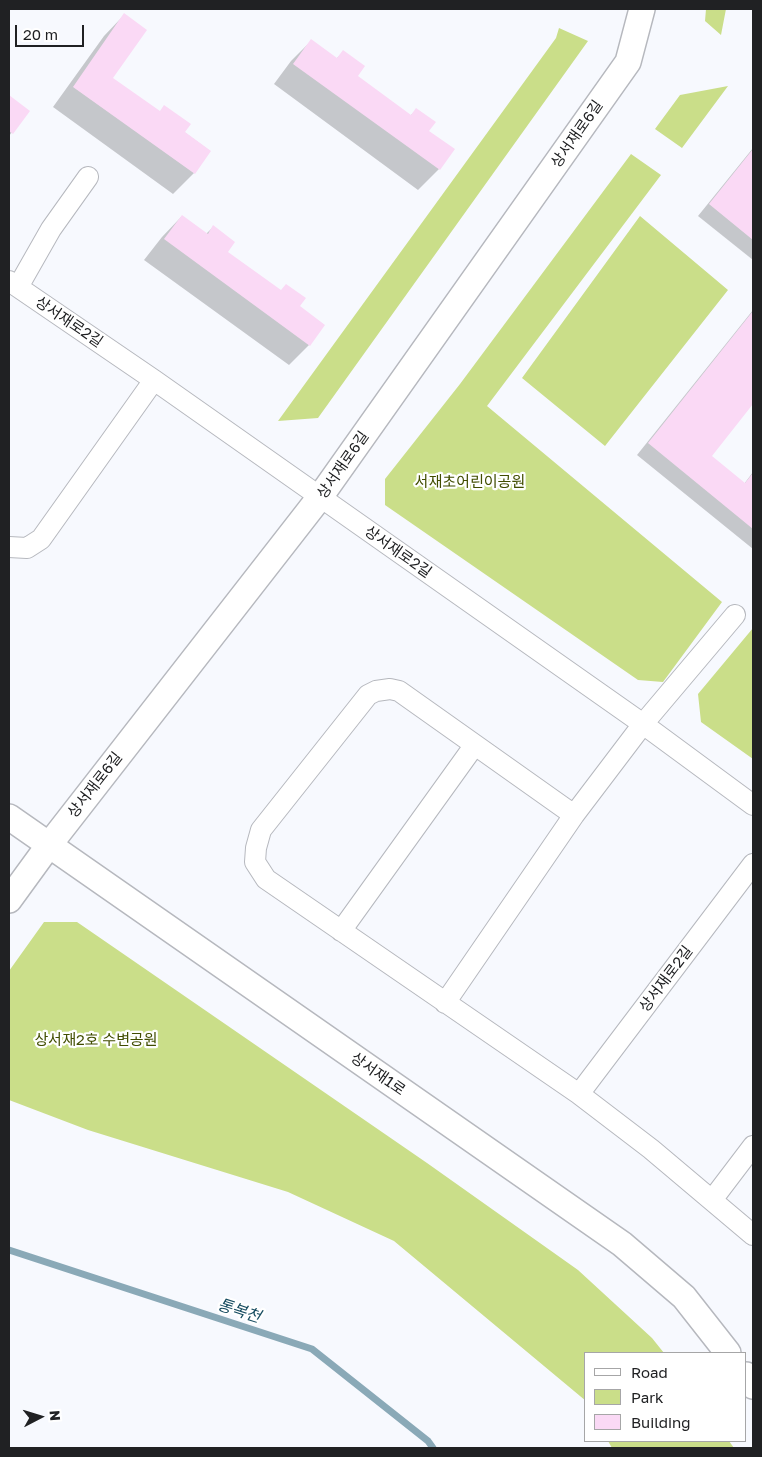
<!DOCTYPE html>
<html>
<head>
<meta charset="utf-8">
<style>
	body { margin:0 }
	#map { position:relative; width:762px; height:1457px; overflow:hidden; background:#f7f9fe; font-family:"Golos Text",sans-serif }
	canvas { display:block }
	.frame { position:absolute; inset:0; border:10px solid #202123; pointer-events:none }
	.legend { position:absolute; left:584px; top:1352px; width:162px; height:90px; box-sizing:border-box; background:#fff; border:1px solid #a6a6a7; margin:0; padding:6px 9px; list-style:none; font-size:15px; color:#202123 }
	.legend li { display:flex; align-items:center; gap:10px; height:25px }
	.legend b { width:25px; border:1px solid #a6a6a7 }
	.north { position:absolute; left:15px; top:1392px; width:50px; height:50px; -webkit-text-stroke:4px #fff; paint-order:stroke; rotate:85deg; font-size:14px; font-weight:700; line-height:20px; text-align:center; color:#202123 }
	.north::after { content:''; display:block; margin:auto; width:18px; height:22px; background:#202123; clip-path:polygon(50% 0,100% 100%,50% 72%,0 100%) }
	.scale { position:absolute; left:15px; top:25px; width:69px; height:22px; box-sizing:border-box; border:2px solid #202123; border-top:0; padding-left:6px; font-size:15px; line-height:18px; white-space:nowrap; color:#202123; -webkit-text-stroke:4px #fff; paint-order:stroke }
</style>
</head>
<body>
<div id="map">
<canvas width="762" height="1457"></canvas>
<div class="frame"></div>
<ul class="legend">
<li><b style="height:6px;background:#fff"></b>Road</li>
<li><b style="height:14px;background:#cade89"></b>Park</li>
<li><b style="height:14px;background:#fad9f5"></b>Building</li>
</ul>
<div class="north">N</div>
<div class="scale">20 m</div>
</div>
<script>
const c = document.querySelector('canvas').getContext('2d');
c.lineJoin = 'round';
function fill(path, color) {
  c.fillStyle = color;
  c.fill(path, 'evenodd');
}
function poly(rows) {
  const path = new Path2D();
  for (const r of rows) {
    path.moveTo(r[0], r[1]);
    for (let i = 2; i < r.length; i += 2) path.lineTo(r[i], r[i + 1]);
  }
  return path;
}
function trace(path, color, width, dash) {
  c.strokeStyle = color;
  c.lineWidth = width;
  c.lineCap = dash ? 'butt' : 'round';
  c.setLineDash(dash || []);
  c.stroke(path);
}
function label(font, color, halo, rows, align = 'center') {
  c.font = font + ' "Golos Text","Noto Sans KR",sans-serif';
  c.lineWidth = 4.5;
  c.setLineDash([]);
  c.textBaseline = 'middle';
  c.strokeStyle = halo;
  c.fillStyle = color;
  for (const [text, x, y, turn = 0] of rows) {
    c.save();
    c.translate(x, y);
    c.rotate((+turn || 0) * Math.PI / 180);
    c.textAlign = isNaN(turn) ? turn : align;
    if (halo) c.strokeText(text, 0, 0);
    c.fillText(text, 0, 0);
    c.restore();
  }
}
const green = poly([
	[706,9,726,9,721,35,705,21],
	[559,28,588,41,318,418,278,421,556,38],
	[728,86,682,148,655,129,680,95],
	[631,154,661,175,487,406,722,602,663,682,638,680,385,505,385,479,460,384],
	[640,216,728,290,605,446,522,378],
	[753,628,753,759,701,722,698,694],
	[44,922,77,922,427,1163,578,1270,652,1338,664,1353,586,1353,586,1401,394,1241,288,1192,88,1130,9,1100,9,971],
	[608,1441,729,1441,734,1448,612,1448]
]);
const shadow = poly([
	[124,15,111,78,210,151,194,173,173,194,53,107,104,36],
	[311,41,336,59,343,52,356,77,410,116,416,110,428,131,453,149,439,169,418,190,274,84,291,61],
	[9,97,28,112,9,136],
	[753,148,753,260,698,216],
	[182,216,206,234,213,227,226,252,298,306,309,345,289,365,144,260,162,237],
	[753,310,753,402,710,456,744,484,753,472,753,549,637,455]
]);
const stream = poly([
	[9,1250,312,1349,428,1441,433,1448]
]);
const building = poly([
	[124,13,147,30,113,78,160,111,164,105,191,124,185,132,211,151,195,174,73,87],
	[311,39,337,58,343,50,365,66,358,76,411,115,416,108,436,122,429,131,455,149,440,170,293,64],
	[9,95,30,111,13,134,9,131],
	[753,149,753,240,709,204],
	[182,215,208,234,213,225,235,242,228,252,281,290,286,284,306,298,300,306,325,325,310,346,164,239],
	[753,311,753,404,712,456,745,483,753,473,753,529,648,443]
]);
const minor = poly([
	[9,281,154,380,643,724,753,805],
	[18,287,51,229,88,177],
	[9,547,27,548,41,539,154,380],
	[574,815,399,691,390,689,376,691,368,695,261,830,256,848,255,862,266,879,579,1094,651,1149,753,1235],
	[341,931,474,746],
	[445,1003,574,815,643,724,735,615],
	[579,1094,753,864],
	[712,1200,753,1146]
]);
const tertiary = poly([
	[9,817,622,1244,684,1297,728,1353],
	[9,900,49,845,320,497,628,62,642,9],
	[746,1375,753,1386]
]);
const streetNames = [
	["상서재로6길",577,134,-55],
	["상서재로2길",69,322,34],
	["상서재로6길",343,465,-55],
	["상서재로2길",398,552,35],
	["상서재로6길",95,785,-52],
	["상서재로2길",666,979,-53],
	["상서재1로",378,1074,35]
];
const parkNames = [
	["서재초어린이공원",470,482],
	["상서재2호 수변공원",96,1040]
];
const waterNames = [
	["통복천",239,1311,18]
];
fill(green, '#cade89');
fill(shadow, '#0003');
trace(stream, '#8aa9b7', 7);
fill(building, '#fad9f5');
trace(minor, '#b6b8be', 22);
trace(tertiary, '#b6b8be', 28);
trace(minor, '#fff', 20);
trace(tertiary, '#fff', 25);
label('15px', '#202123', '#fff', streetNames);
label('15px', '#414d00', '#fff', parkNames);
label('italic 16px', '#174c60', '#fff', waterNames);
</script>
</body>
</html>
